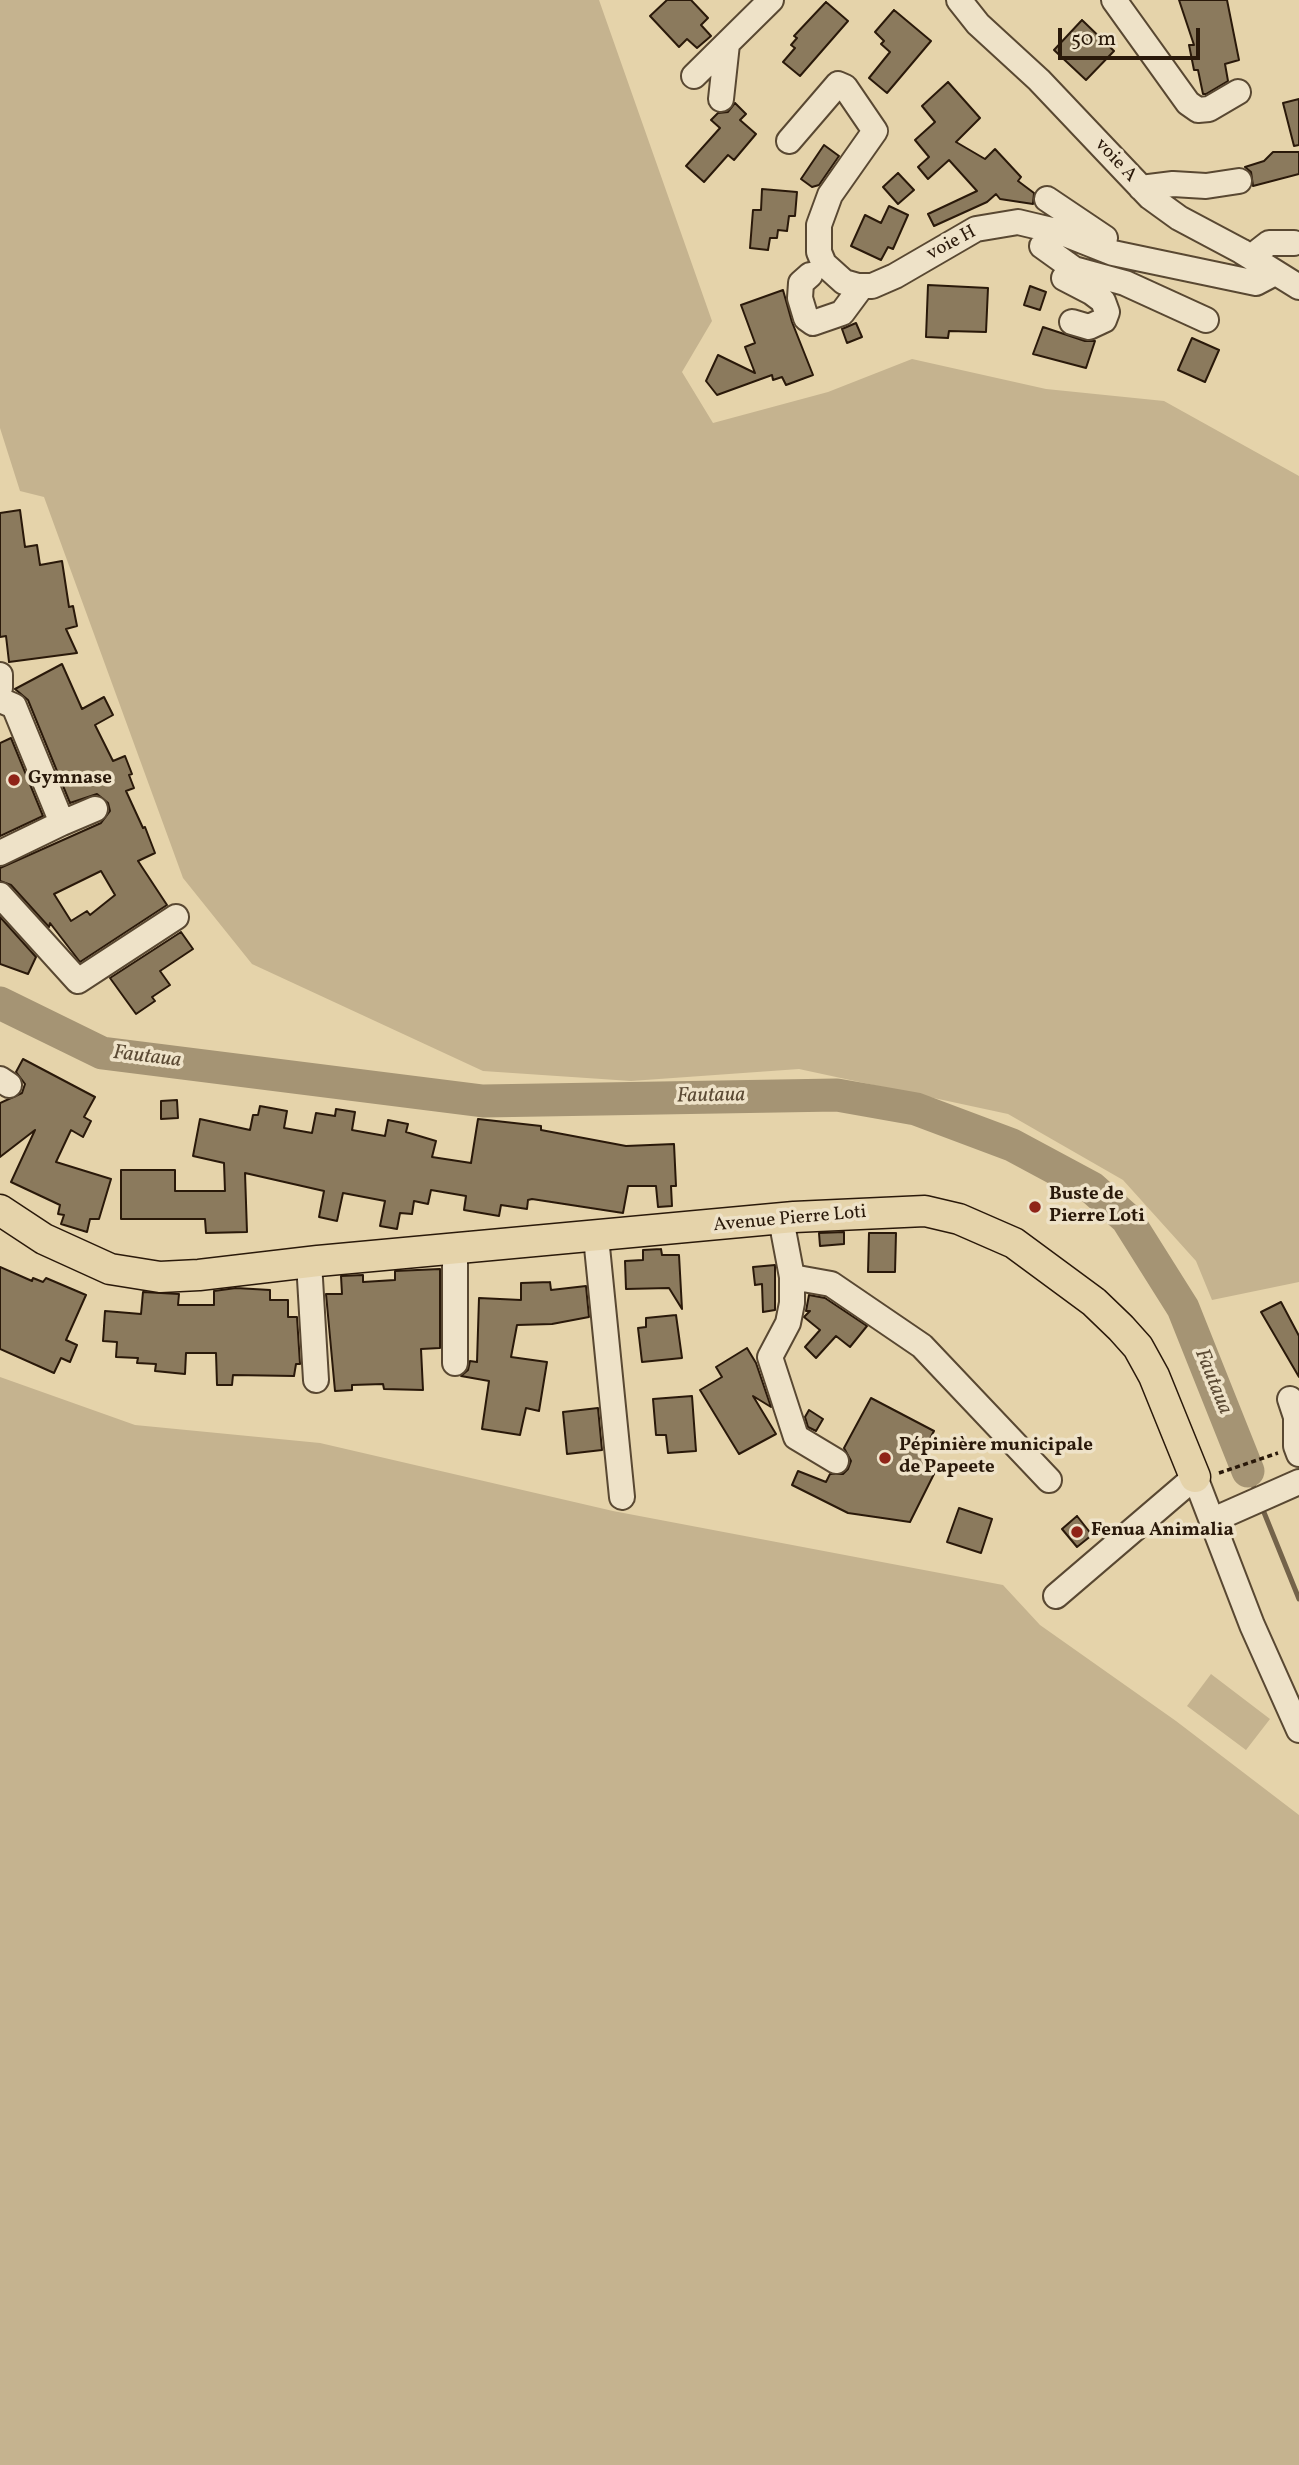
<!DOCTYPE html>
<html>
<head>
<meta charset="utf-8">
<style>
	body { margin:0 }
	#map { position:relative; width:1299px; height:2465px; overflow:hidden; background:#e5d3aa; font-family:Vollkorn,serif }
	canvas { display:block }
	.scale { position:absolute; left:1058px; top:28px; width:142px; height:32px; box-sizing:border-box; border:4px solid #2a190a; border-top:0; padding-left:9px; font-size:21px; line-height:24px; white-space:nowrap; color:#2a190a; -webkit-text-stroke:5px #eee2c8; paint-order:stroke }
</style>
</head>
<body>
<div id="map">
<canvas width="1299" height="2465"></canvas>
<div class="scale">50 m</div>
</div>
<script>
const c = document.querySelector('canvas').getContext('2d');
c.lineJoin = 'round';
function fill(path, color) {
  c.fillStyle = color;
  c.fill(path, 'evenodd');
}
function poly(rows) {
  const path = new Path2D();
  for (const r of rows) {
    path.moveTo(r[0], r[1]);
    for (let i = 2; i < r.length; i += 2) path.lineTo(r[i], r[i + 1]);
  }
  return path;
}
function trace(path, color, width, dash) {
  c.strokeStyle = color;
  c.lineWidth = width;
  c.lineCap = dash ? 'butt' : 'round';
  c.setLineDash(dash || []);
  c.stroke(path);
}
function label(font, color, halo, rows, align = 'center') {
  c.font = font + ' Vollkorn,serif';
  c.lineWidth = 7;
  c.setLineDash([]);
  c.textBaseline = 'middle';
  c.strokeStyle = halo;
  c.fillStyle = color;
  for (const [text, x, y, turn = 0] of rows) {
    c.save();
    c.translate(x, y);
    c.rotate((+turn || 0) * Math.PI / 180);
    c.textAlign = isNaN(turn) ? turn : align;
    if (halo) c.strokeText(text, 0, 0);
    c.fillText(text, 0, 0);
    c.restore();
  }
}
const green = poly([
	[0,0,599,0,712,321,682,372,713,423,828,392,912,359,1046,389,1164,401,1299,476,1299,1282,1212,1300,1196,1261,1123,1180,1008,1114,799,1069,631,1081,483,1071,252,964,183,878,44,497,20,491,0,428],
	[0,1377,135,1425,320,1443,613,1511,1003,1585,1040,1625,1176,1721,1299,1815,1299,2465,0,2465],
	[1211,1674,1270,1719,1246,1750,1187,1706]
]);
const stream = poly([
	[1248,1471,1256,1493],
	[1261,1505,1299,1599]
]);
const river = poly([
	[0,1003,102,1053,483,1101,837,1095,916,1109,1012,1145,1092,1188,1127,1219,1183,1308,1248,1471]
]);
const building = poly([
	[667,0,691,0,708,18,701,25,711,36,697,48,687,39,679,47,650,16,667,0],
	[1179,0,1227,0,1239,60,1225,64,1228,81,1206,94,1203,94,1198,70,1194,70,1189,45,1194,45,1179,0],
	[826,2,848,21,800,76,783,62,795,48,791,45,797,38,794,36,826,2],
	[894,10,931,41,887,93,869,78,890,52,881,44,884,41,875,32,894,10],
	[1082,20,1114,51,1086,80,1054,50,1082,20],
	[948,82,980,118,956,142,985,159,995,149,1021,177,1018,181,1034,193,1033,204,1000,199,996,194,987,202,934,226,928,214,977,191,949,160,928,179,918,167,929,157,915,140,935,122,922,106,948,82],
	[1299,99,1299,145,1294,146,1283,103,1299,99],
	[735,103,746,114,740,120,756,134,734,160,728,155,704,182,686,166,720,128,711,120,718,113,728,112,735,103],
	[824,145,839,156,819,185,812,187,801,179,824,145],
	[1273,152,1299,152,1299,174,1253,186,1251,172,1245,167,1264,161,1273,152],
	[898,173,914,190,898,204,883,187,898,173],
	[762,189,797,192,795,216,789,216,787,231,778,230,777,238,770,238,768,250,750,248,753,210,761,210,762,189],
	[889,206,908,215,893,249,888,247,881,260,851,246,865,215,881,223,889,206],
	[928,285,988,288,986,332,949,331,948,338,926,337,928,285],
	[1030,286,1046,292,1040,310,1024,305,1030,286],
	[783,290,792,322,813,375,786,385,782,377,773,380,772,375,717,395,706,381,718,355,755,373,745,347,755,343,741,305,783,290],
	[856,323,862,337,847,343,842,329,856,323],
	[1043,327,1085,341,1095,341,1086,368,1033,354,1043,327],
	[1192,338,1219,350,1205,382,1178,370,1192,338],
	[20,510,25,547,37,545,40,565,62,561,69,607,73,606,77,626,66,629,77,653,9,662,6,636,0,637,0,513,20,510],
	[62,664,82,709,104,697,113,715,95,725,113,761,125,756,132,774,129,775,134,788,126,791,143,828,145,827,155,853,138,861,167,905,80,962,50,923,49,927,11,885,0,881,0,868,101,823,110,811,108,803,97,794,70,803,28,700,15,689,62,664],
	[101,871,115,895,90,915,87,911,71,921,54,894,101,871],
	[11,738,43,816,0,836,0,743,11,738],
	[0,917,36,957,28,974,0,964,0,917],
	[181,932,193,949,160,971,170,985,152,997,155,1001,136,1014,110,978,181,932],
	[23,1059,95,1097,84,1117,91,1121,83,1137,71,1130,56,1162,111,1179,99,1219,90,1219,87,1232,61,1224,64,1215,58,1214,60,1205,11,1182,35,1130,0,1157,0,1103,22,1093,25,1084,16,1072,23,1059],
	[177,1100,178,1118,161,1119,161,1101,177,1100],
	[260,1106,287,1111,284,1128,312,1133,316,1113,335,1116,336,1109,355,1112,352,1130,385,1136,388,1120,408,1124,406,1132,436,1141,432,1157,471,1163,478,1119,541,1126,541,1130,626,1146,674,1144,676,1186,671,1186,672,1206,658,1207,656,1186,628,1186,623,1213,532,1199,528,1200,527,1209,501,1205,499,1216,464,1210,466,1196,431,1190,428,1204,414,1201,412,1214,400,1213,397,1229,380,1226,385,1201,343,1193,337,1221,319,1217,324,1191,245,1173,247,1232,206,1233,205,1219,121,1219,121,1170,175,1170,175,1191,225,1191,224,1163,193,1156,200,1119,250,1130,253,1115,258,1115,260,1106],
	[844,1232,844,1244,820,1246,819,1233,844,1232],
	[869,1233,896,1233,895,1272,868,1272,869,1233],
	[661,1249,662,1255,679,1255,682,1309,669,1288,626,1289,625,1261,643,1260,643,1250,661,1249],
	[775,1265,775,1310,763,1312,762,1284,755,1285,753,1267,775,1265],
	[0,1267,32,1281,33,1278,43,1282,46,1278,86,1295,66,1340,77,1345,70,1362,61,1358,54,1373,0,1349,0,1267],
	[440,1269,440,1348,421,1349,423,1390,384,1389,383,1384,352,1385,352,1390,335,1391,326,1294,342,1294,341,1276,363,1275,363,1282,395,1280,395,1271,440,1269],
	[550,1282,551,1290,586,1286,589,1317,552,1324,517,1325,511,1357,547,1362,539,1411,526,1408,520,1435,482,1429,489,1381,461,1376,468,1370,470,1361,477,1362,479,1298,521,1300,521,1283,550,1282],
	[236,1288,270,1290,270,1300,288,1300,288,1317,297,1317,300,1364,296,1364,294,1376,233,1375,232,1385,217,1385,216,1353,186,1353,185,1374,155,1371,156,1364,137,1363,138,1358,116,1357,117,1342,103,1341,105,1311,141,1314,143,1292,179,1294,178,1305,214,1305,214,1291,236,1288],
	[809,1295,825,1298,867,1326,850,1347,836,1336,816,1358,805,1347,820,1330,804,1317,810,1311,806,1311,809,1295],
	[1281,1302,1299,1336,1299,1377,1261,1312,1281,1302],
	[676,1315,682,1358,642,1362,638,1328,646,1327,646,1318,676,1315],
	[747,1348,756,1363,771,1407,753,1396,776,1434,739,1454,700,1390,722,1377,716,1367,747,1348],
	[692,1396,696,1451,668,1453,666,1435,656,1435,653,1399,692,1396],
	[871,1398,934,1431,922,1454,940,1462,910,1522,848,1513,792,1485,798,1471,826,1482,830,1474,843,1474,848,1469,851,1461,844,1448,871,1398],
	[598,1408,602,1450,567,1454,563,1412,598,1408],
	[809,1410,823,1419,816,1431,808,1427,805,1417,809,1410],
	[959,1508,992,1519,981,1553,947,1542,959,1508],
	[1077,1516,1092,1535,1077,1547,1062,1529,1077,1516]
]);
const path = poly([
	[1219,1473,1278,1453]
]);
const minor = poly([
	[959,0,978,24,1039,80,1150,197,1179,218,1241,251,1299,287],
	[1114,0,1188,103,1198,110,1209,109,1238,92],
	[694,76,771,0],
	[721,99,727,44],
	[789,141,838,84,845,87,875,131,830,195,819,225,819,252,824,264,844,282,858,286,872,286,895,276,976,229,1018,222,1060,232,1113,253,1256,283,1275,273],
	[1141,188,1173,184,1206,186,1239,181],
	[1047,199,1105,238],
	[1042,246,1074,269,1125,283,1206,320],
	[1251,257,1269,243,1294,243],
	[810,275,801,283,800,298,806,318,813,323,842,313,862,286],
	[1064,278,1091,292,1103,301,1107,312,1104,320,1089,327,1072,322],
	[0,675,0,688],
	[0,700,14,706,62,823,0,853],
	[62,823,95,809],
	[0,895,78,981,176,917],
	[0,1079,9,1085],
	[781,1219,792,1277,792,1303,788,1323,770,1357,796,1437,836,1461],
	[596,1237,622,1497],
	[455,1250,455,1363],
	[309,1262,316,1380],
	[792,1277,831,1284,922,1346,1049,1480],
	[1290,1399,1296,1417,1296,1446,1299,1454],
	[1213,1520,1299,1482],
	[1056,1596,1195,1477,1252,1625,1299,1730]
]);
const major = poly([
	[0,1210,44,1239,110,1269,160,1277,199,1275,318,1261,794,1217,925,1211,959,1219,1014,1243,1094,1302,1121,1328,1138,1347,1154,1376,1195,1477]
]);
const markers = [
	[14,780,7,"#8f2418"],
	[1035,1207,7,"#8f2418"],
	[885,1458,7,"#8f2418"],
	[1077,1532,7,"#8f2418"]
];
const streetNames = [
	["voie A",1115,161,47],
	["voie H",952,244,-28],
	["Avenue Pierre Loti",790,1220,-5]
];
const poiNames = [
	["Gymnase",28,780],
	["Buste de",1049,1196],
	["Pierre Loti",1049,1218],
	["Pépinière municipale",899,1447],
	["de Papeete",899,1469],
	["Fenua Animalia",1091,1532]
];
const waterNames = [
	["Fautaua",147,1058,7],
	["Fautaua",711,1097,-1],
	["Fautaua",1212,1382,68]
];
fill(green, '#c5b38f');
trace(stream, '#74634a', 5);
trace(river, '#a59474', 33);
fill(building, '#8b7a5d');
trace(building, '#2a190a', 2);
trace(minor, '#594832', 28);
trace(major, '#2a190a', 33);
trace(path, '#2a190a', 3.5, [5, 3.5]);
trace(minor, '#eee2c8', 24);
trace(major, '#e5d3aa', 30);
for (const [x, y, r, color] of markers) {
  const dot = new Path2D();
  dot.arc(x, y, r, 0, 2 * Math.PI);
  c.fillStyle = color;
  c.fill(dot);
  trace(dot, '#eee2c8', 2.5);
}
label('19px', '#2a190a', '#eee2c8', streetNames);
label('bold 19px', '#2a190a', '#eee2c8', poiNames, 'left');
label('italic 21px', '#5b4a34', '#eee2c8', waterNames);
</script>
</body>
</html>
